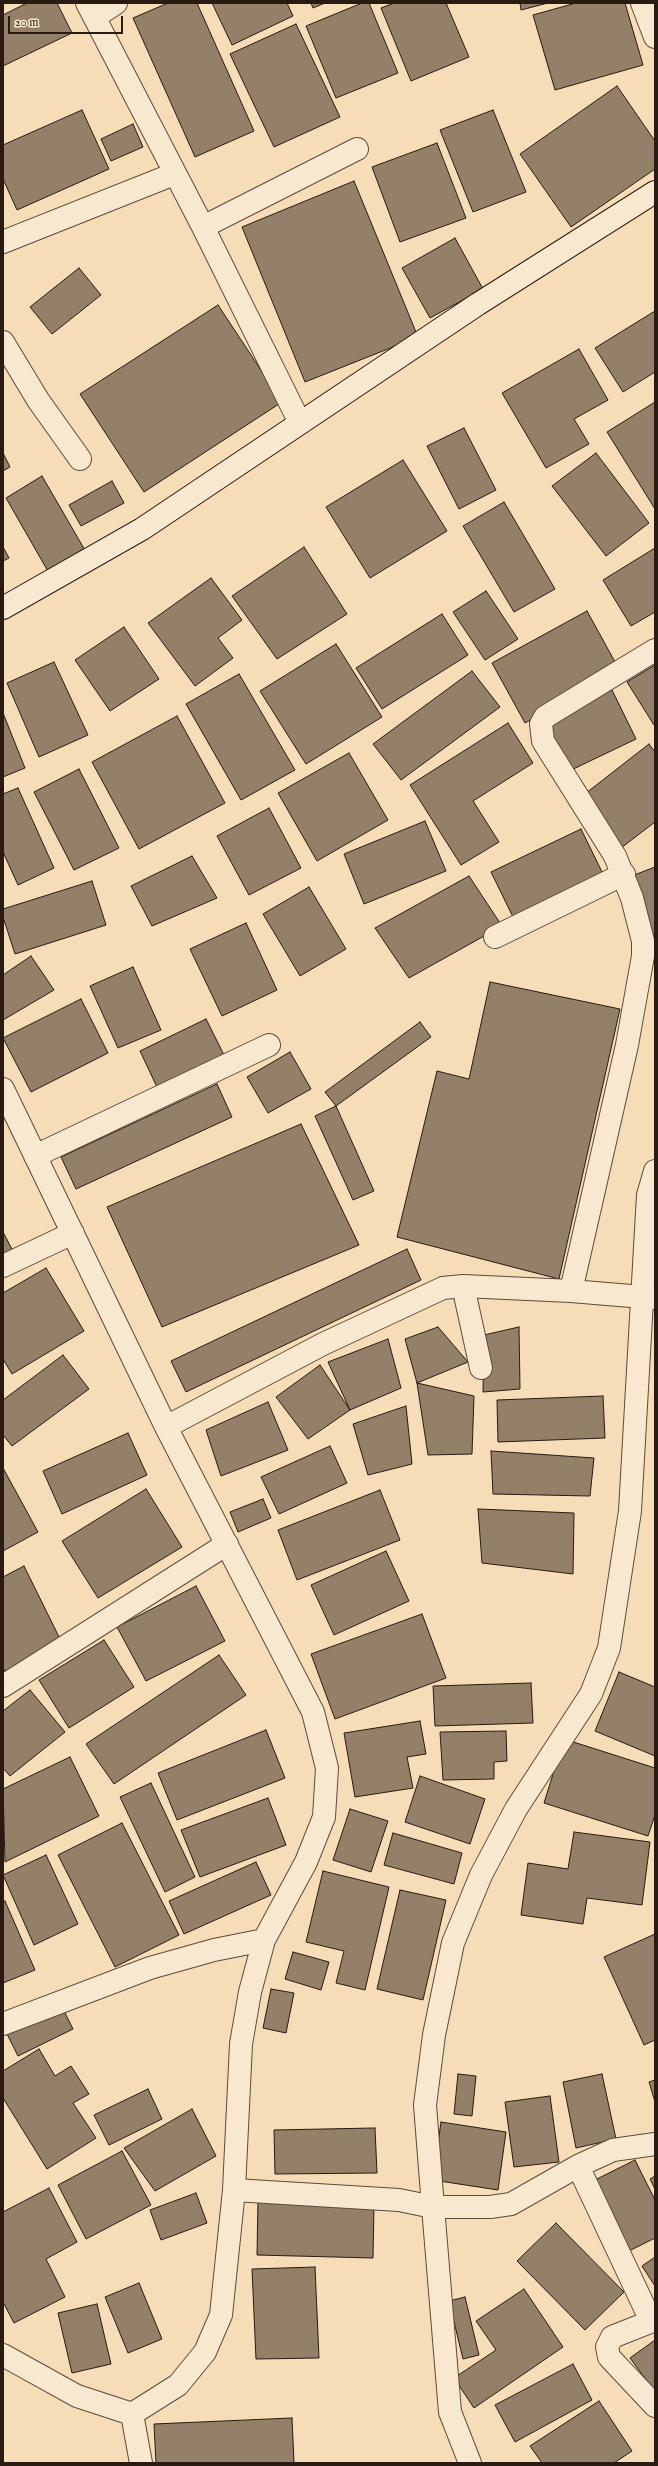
<!DOCTYPE html>
<html>
<head>
<meta charset="utf-8">
<style>
	body { margin:0 }
	#map { position:relative; width:658px; height:2466px; overflow:hidden; background:#f6dcb7; font-family:"IM FELL English",serif }
	canvas { display:block }
	.frame { position:absolute; inset:0; border:4px solid #291a12; pointer-events:none }
	.scale { position:absolute; left:8px; top:16px; width:115px; height:18px; box-sizing:border-box; border:2px solid #291a12; border-top:0; padding-left:5px; font-size:12px; line-height:14px; white-space:nowrap; color:#291a12; -webkit-text-stroke:3px #f9e8d0; paint-order:stroke }
</style>
</head>
<body>
<div id="map">
<canvas width="658" height="2466"></canvas>
<div class="frame"></div>
<div class="scale">20 m</div>
</div>
<script>
const c = document.querySelector('canvas').getContext('2d');
c.lineJoin = 'round';
function fill(path, color) {
  c.fillStyle = color;
  c.fill(path, 'evenodd');
}
function poly(rows) {
  const path = new Path2D();
  for (const r of rows) {
    path.moveTo(r[0], r[1]);
    for (let i = 2; i < r.length; i += 2) path.lineTo(r[i], r[i + 1]);
  }
  return path;
}
function trace(path, color, width, dash) {
  c.strokeStyle = color;
  c.lineWidth = width;
  c.lineCap = dash ? 'butt' : 'round';
  c.setLineDash(dash || []);
  c.stroke(path);
}
const building = poly([
	[27,3,57,3,72,33,3,66,3,15,27,3],
	[168,3,197,3,254,131,195,157,133,18,168,3],
	[212,3,287,3,293,16,232,45,212,3],
	[311,3,325,3,313,8,311,3],
	[362,3,369,3,398,73,336,98,306,26,362,3],
	[394,3,446,3,469,57,411,81,381,8,394,3],
	[520,3,548,3,521,10,520,3],
	[576,3,625,3,643,65,555,90,533,15,576,3],
	[296,24,340,117,274,147,230,54,296,24],
	[617,86,655,141,655,169,571,227,520,154,617,86],
	[82,110,109,169,17,210,3,179,3,145,82,110],
	[493,110,526,192,473,212,440,130,493,110],
	[133,124,143,147,111,161,101,139,133,124],
	[437,143,466,218,400,242,372,167,437,143],
	[354,181,418,337,305,382,242,227,354,181],
	[455,238,483,289,430,318,402,268,455,238],
	[79,268,101,295,52,334,30,307,79,268],
	[218,305,282,402,144,492,80,394,218,305],
	[655,311,655,372,623,392,595,348,655,311],
	[579,349,608,400,574,419,589,444,546,468,502,393,579,349],
	[655,402,655,509,607,432,655,402],
	[464,428,496,490,459,509,427,446,464,428],
	[3,453,10,467,3,471,3,453],
	[596,453,649,523,606,556,552,486,596,453],
	[403,460,447,531,370,578,326,507,403,460],
	[42,476,86,552,49,573,6,498,42,476],
	[112,481,124,503,81,526,69,505,112,481],
	[504,502,555,589,514,612,463,526,504,502],
	[3,547,9,558,3,561,3,547],
	[304,547,347,614,277,659,232,596,304,547],
	[655,548,655,612,631,626,603,580,655,548],
	[211,578,242,620,218,638,233,658,195,686,148,623,211,578],
	[486,591,518,639,485,660,453,612,486,591],
	[587,611,620,671,525,723,492,663,587,611],
	[442,614,468,655,382,709,356,668,442,614],
	[124,627,159,679,110,711,75,660,124,627],
	[336,644,382,717,306,764,260,691,336,644],
	[54,662,88,735,39,757,7,683,54,662],
	[655,665,655,725,654,725,627,682,655,665],
	[472,671,500,707,401,780,373,744,472,671],
	[239,674,295,770,241,800,186,704,239,674],
	[612,690,636,739,567,772,543,722,612,690],
	[3,713,25,768,3,777,3,713],
	[177,716,225,803,139,849,92,762,177,716],
	[508,723,533,763,473,801,499,842,461,865,410,785,508,723],
	[649,744,655,752,655,822,621,848,581,797,649,744],
	[349,753,388,820,317,861,278,793,349,753],
	[79,769,119,848,74,870,34,792,79,769],
	[18,788,54,868,18,885,3,852,3,794,18,788],
	[269,808,301,868,249,895,217,836,269,808],
	[425,821,446,871,364,904,344,854,425,821],
	[581,829,603,874,513,917,491,872,581,829],
	[192,856,217,898,152,926,131,886,192,856],
	[655,867,655,947,629,877,655,867],
	[469,876,502,926,409,978,375,928,469,876],
	[92,881,106,925,15,954,3,917,3,909,92,881],
	[309,887,346,949,300,976,263,914,309,887],
	[246,923,277,990,222,1016,190,949,246,923],
	[31,956,54,990,3,1020,3,975,31,956],
	[133,967,161,1030,118,1048,90,986,133,967],
	[490,982,620,1009,559,1279,397,1237,437,1071,469,1079,490,982],
	[81,999,108,1053,31,1092,3,1038,81,999],
	[206,1019,224,1055,157,1087,140,1051,206,1019],
	[420,1022,431,1037,336,1106,325,1092,420,1022],
	[290,1052,311,1089,268,1113,247,1077,290,1052],
	[217,1084,232,1117,76,1189,61,1157,217,1084],
	[336,1106,374,1191,353,1200,315,1116,336,1106],
	[301,1124,359,1245,162,1327,107,1207,301,1124],
	[3,1232,14,1253,3,1259,3,1232],
	[407,1249,421,1280,186,1392,171,1361,407,1249],
	[46,1268,84,1331,12,1374,3,1359,3,1293,46,1268],
	[438,1327,468,1362,417,1383,405,1339,438,1327],
	[519,1327,520,1389,483,1392,484,1335,519,1327],
	[388,1339,401,1388,350,1410,328,1362,388,1339],
	[63,1355,89,1389,12,1446,3,1435,3,1400,63,1355],
	[320,1365,350,1410,308,1439,276,1397,320,1365],
	[417,1383,474,1396,472,1454,428,1455,417,1383],
	[603,1396,605,1438,498,1442,497,1400,603,1396],
	[268,1402,288,1450,221,1476,206,1430,268,1402],
	[406,1406,412,1464,368,1475,353,1424,406,1406],
	[128,1433,147,1475,62,1514,43,1471,128,1433],
	[330,1446,347,1483,279,1514,261,1477,330,1446],
	[491,1451,594,1458,590,1496,493,1494,491,1451],
	[3,1468,38,1532,3,1551,3,1468],
	[146,1489,182,1547,98,1598,62,1541,146,1489],
	[380,1490,400,1540,297,1580,278,1530,380,1490],
	[263,1499,271,1518,238,1532,230,1512,263,1499],
	[478,1509,574,1513,573,1574,482,1563,478,1509],
	[386,1551,409,1601,334,1635,311,1585,386,1551],
	[24,1566,64,1647,7,1675,3,1668,3,1577,24,1566],
	[196,1586,225,1641,146,1681,117,1627,196,1586],
	[422,1614,446,1678,335,1719,311,1654,422,1614],
	[104,1640,134,1687,69,1728,39,1680,104,1640],
	[219,1655,246,1695,114,1784,86,1744,219,1655],
	[619,1672,655,1687,655,1756,595,1731,619,1672],
	[531,1683,533,1723,435,1726,433,1686,531,1683],
	[30,1690,65,1732,10,1776,3,1768,3,1711,30,1690],
	[420,1721,426,1754,407,1757,413,1788,355,1797,344,1733,420,1721],
	[266,1730,285,1778,177,1820,158,1773,266,1730],
	[506,1731,507,1761,494,1762,494,1779,443,1780,440,1732,506,1731],
	[564,1739,655,1768,655,1815,648,1836,544,1803,564,1739],
	[70,1757,99,1816,5,1862,3,1789,70,1757],
	[420,1776,485,1799,470,1844,405,1822,420,1776],
	[151,1783,195,1877,165,1892,120,1797,151,1783],
	[268,1798,286,1845,200,1877,181,1830,268,1798],
	[350,1809,388,1821,371,1872,333,1860,350,1809],
	[122,1823,179,1935,115,1967,58,1855,122,1823],
	[574,1832,650,1842,642,1905,587,1898,583,1924,521,1915,528,1863,568,1869,574,1832],
	[393,1833,462,1853,454,1884,384,1865,393,1833],
	[46,1855,78,1924,34,1945,3,1875,46,1855],
	[256,1862,271,1895,184,1934,169,1901,256,1862],
	[323,1871,389,1887,365,1990,336,1983,344,1951,306,1942,323,1871],
	[400,1890,446,1900,423,2000,377,1989,400,1890],
	[5,1901,35,1970,3,1983,3,1902,5,1901],
	[655,1934,655,2040,644,2045,604,1957,655,1934],
	[293,1952,329,1962,321,1990,285,1979,293,1952],
	[271,1989,294,1993,286,2033,263,2028,271,1989],
	[61,2005,73,2029,18,2056,6,2032,61,2005],
	[39,2049,55,2076,71,2066,89,2094,73,2103,96,2138,47,2169,3,2098,3,2071,39,2049],
	[458,2074,476,2076,472,2116,454,2114,458,2074],
	[602,2074,616,2139,576,2148,563,2082,602,2074],
	[655,2080,655,2102,649,2082,655,2080],
	[148,2089,162,2119,109,2145,94,2115,148,2089],
	[550,2096,559,2162,514,2167,505,2102,550,2096],
	[192,2109,216,2156,155,2191,124,2148,192,2109],
	[441,2122,506,2132,498,2190,433,2180,441,2122],
	[375,2128,377,2173,275,2174,274,2130,375,2128],
	[122,2151,151,2205,86,2239,58,2185,122,2151],
	[635,2160,655,2200,655,2238,625,2253,589,2183,635,2160],
	[655,2176,655,2189,650,2179,655,2176],
	[49,2188,77,2242,46,2259,65,2297,14,2323,3,2302,3,2212,49,2188],
	[196,2193,207,2223,161,2240,150,2210,196,2193],
	[258,2199,374,2203,373,2258,257,2255,258,2199],
	[556,2223,624,2292,585,2330,517,2261,556,2223],
	[655,2257,655,2286,642,2266,655,2257],
	[315,2267,319,2358,256,2359,252,2269,315,2267],
	[139,2283,162,2339,128,2353,105,2297,139,2283],
	[524,2289,563,2347,474,2408,454,2378,496,2350,476,2321,524,2289],
	[465,2297,479,2355,463,2359,449,2301,465,2297],
	[97,2304,111,2364,72,2373,58,2313,97,2304],
	[655,2340,655,2392,630,2358,655,2340],
	[573,2364,592,2400,515,2442,495,2405,573,2364],
	[599,2401,632,2451,614,2463,542,2463,530,2446,599,2401],
	[292,2418,294,2463,156,2463,154,2424,292,2418]
]);
const street = poly([
	[87,3,203,227,300,423],
	[642,3,655,37],
	[95,17,116,3],
	[203,227,357,149],
	[3,242,174,174],
	[3,342,38,400,80,459],
	[495,937,624,874],
	[3,1089,166,1427,313,1712,327,1768,324,1817,306,1862,264,1940,250,1992,241,2044,234,2190,221,2315,205,2352,178,2385,132,2414,77,2396,3,2355],
	[35,1156,269,1045],
	[655,1171,648,1195,630,1511,609,1648,591,1694,516,1809,481,1875,453,1943,434,2035,425,2105,433,2207,490,2207,511,2204,578,2166,613,2150,655,2144],
	[3,1266,73,1233],
	[463,1286,481,1368],
	[571,1291,627,1045,643,956,643,941,632,898,615,856,543,741,541,724,545,717,655,650],
	[166,1427,323,1344,443,1288,463,1286,571,1291,655,1298],
	[3,1686,227,1544],
	[3,2024,150,1968,214,1950,264,1940],
	[578,2166,651,2321],
	[234,2190,399,2200,433,2207,450,2412,470,2463],
	[655,2320,612,2337,607,2347,609,2357,655,2406],
	[132,2414,141,2463]
]);
const secondary = poly([
	[3,608,142,529,478,304,655,192]
]);
fill(building, '#947f68');
trace(building, '#291a12', 1);
trace(street, '#5c4a3b', 24);
trace(secondary, '#291a12', 24);
trace(street, '#f9e8d0', 22);
trace(secondary, '#f9e8d0', 22);
</script>
</body>
</html>
